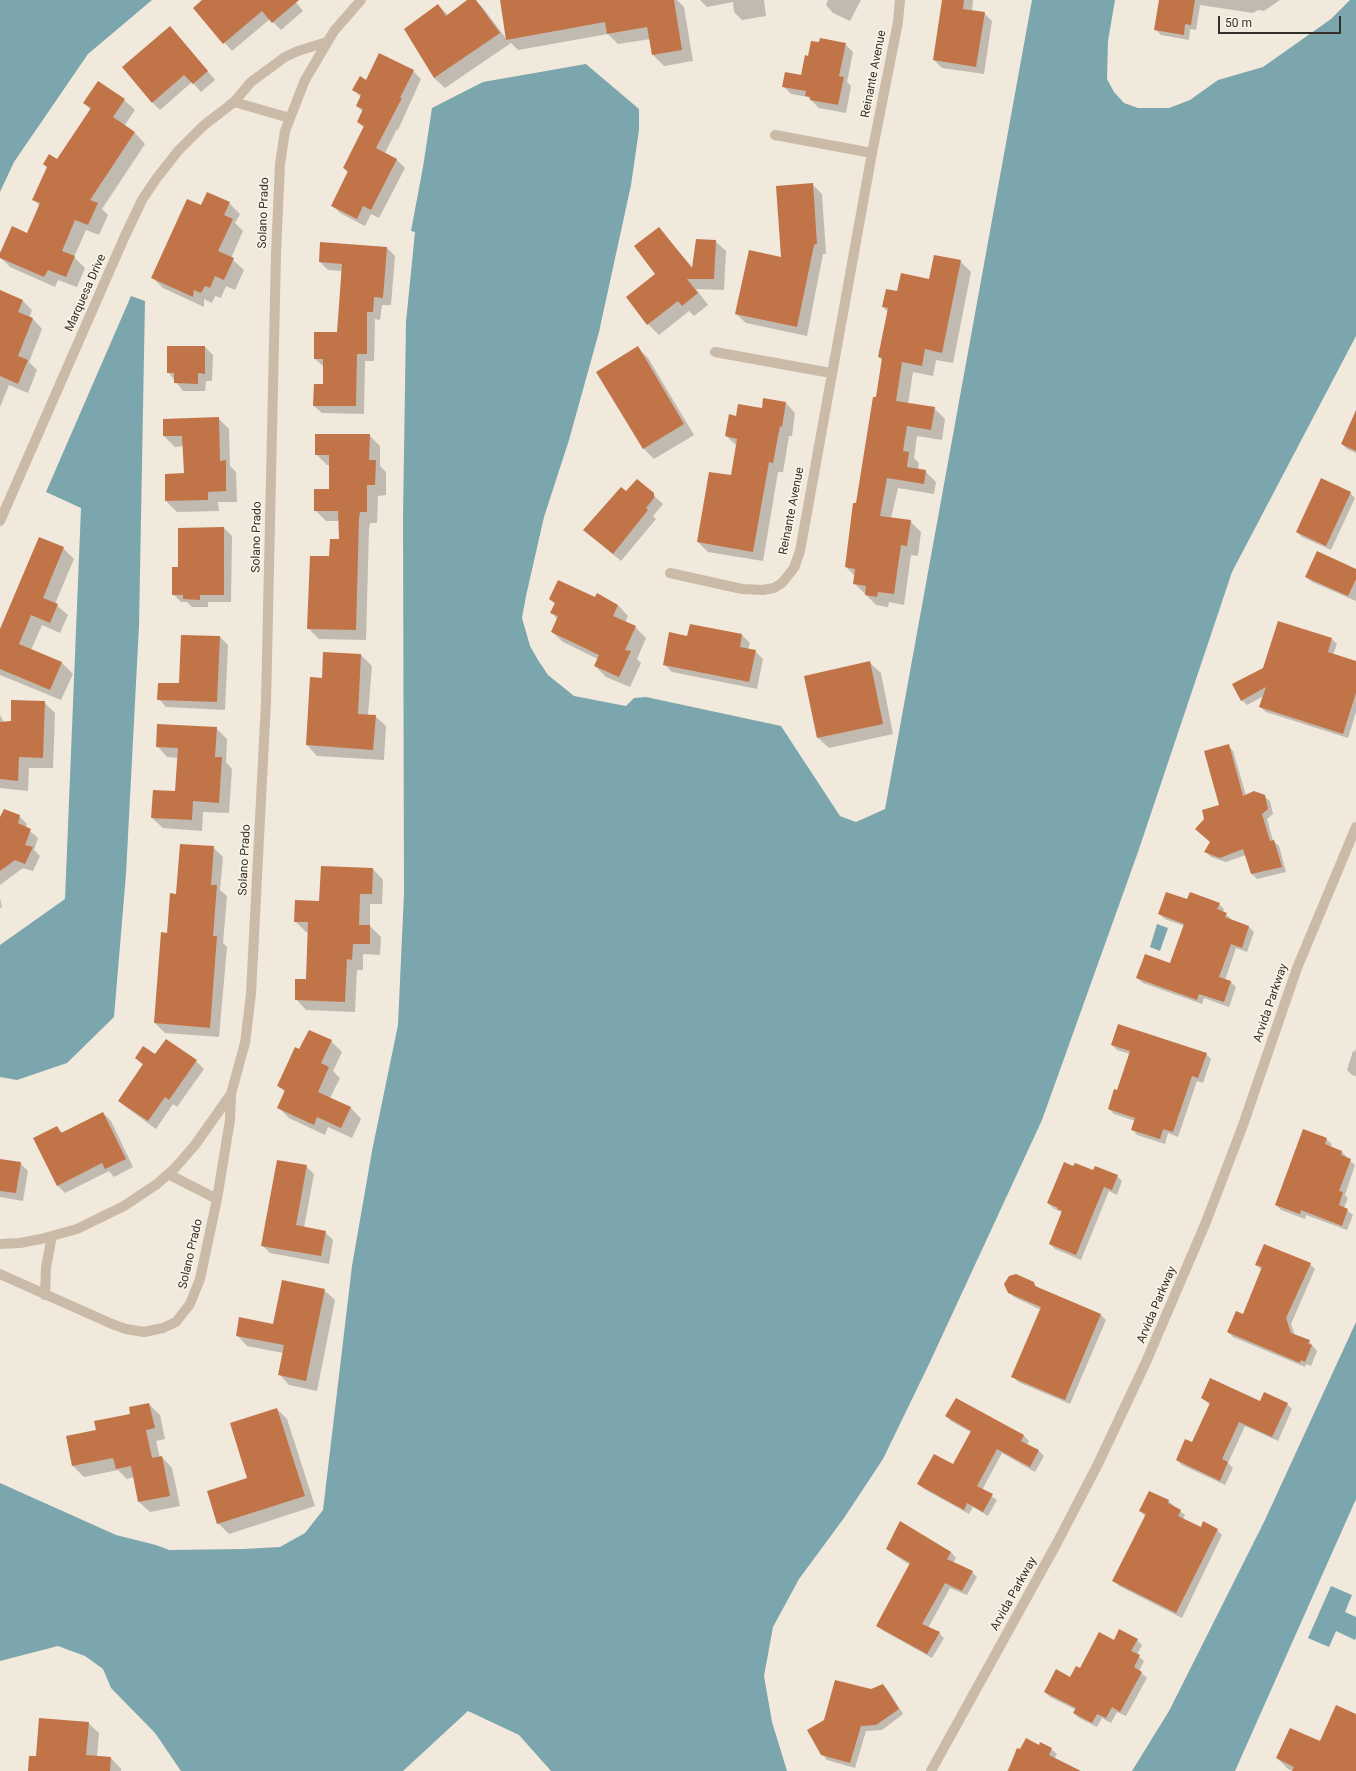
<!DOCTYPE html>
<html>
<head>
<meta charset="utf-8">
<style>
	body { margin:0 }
	#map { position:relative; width:1356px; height:1771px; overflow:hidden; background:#f1e9dc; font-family:Roboto,sans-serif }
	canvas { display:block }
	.scale { position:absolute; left:1218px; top:16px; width:123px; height:18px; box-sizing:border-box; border:2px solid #362e28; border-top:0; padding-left:5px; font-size:12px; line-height:14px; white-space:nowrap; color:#362e28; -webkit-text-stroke:3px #f9f3e8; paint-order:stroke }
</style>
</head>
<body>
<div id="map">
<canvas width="1356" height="1771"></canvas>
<div class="scale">50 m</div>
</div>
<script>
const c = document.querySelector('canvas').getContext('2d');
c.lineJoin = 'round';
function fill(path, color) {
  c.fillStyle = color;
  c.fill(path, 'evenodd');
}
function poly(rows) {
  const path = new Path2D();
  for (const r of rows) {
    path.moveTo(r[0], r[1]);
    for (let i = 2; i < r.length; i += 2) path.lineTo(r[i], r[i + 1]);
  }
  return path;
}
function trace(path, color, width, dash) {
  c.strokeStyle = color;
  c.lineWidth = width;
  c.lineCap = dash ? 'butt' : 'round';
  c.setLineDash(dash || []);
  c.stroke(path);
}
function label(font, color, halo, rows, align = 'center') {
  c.font = font + ' Roboto,sans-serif';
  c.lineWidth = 3.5;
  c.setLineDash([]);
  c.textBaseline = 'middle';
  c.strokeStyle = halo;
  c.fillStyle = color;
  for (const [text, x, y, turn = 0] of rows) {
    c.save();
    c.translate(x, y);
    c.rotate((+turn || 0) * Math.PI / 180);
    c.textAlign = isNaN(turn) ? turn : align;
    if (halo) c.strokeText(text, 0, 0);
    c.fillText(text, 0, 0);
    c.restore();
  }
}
const water = poly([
	[0,0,152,0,88,54,14,162,0,192],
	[1032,0,1115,0,1108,41,1107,79,1114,92,1124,103,1138,108,1169,108,1190,100,1218,80,1263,67,1331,19,1350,0,1356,0,1356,336,1232,572,1138,852,1042,1120,930,1362,883,1459,844,1518,799,1579,773,1627,764,1676,772,1722,787,1771,551,1771,519,1735,468,1711,403,1771,181,1771,155,1733,111,1688,103,1669,85,1656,58,1646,0,1661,0,1483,116,1535,156,1545,169,1550,243,1549,280,1547,305,1533,323,1510,352,1266,372,1151,398,1025,404,893,403,517,406,322,415,232,411,231,423,167,432,108,483,82,586,64,639,109,639,130,631,185,599,332,569,440,544,517,526,596,522,618,530,646,538,660,548,675,574,696,626,706,634,698,646,697,781,726,840,816,856,822,885,809],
	[131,296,145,301,139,626,126,874,114,1017,67,1063,17,1080,0,1077,0,945,65,899,81,508,46,492],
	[1157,924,1168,928,1160,951,1150,947],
	[1356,1322,1356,1499,1235,1771,1132,1771,1169,1711,1264,1522],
	[1331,1586,1352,1595,1345,1612,1356,1617,1356,1637,1355,1640,1336,1631,1329,1647,1308,1638]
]);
const shadow = poly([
	[204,0,294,0,303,11,281,30,270,19,232,51,194,8],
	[469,0,475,0,483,8,508,41,501,0,677,0,684,7,693,61,664,66,653,55,651,39,618,44,608,34,518,50,511,43,445,88,434,78,438,5,448,15],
	[700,0,764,0,766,16,742,20,734,12,733,2,707,7],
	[828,0,861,0,850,21,833,13,826,5],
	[943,0,973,0,972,11,984,13,992,21,984,74,942,68,934,60],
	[1160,0,1280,0,1264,11,1258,10,1253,13,1200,5,1196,30,1190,29,1189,40,1161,35,1156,30],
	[170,27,215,80,201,92,192,82,160,110,152,102],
	[845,44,853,52,847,82,851,86,846,113,819,108,808,97,791,94,783,86,802,76,809,57],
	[413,71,421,79,398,130,397,129,385,153,397,160,405,168,379,218,371,214,365,226,340,213,332,205,348,173,344,168,364,128,358,122,363,112,357,106,361,97,354,90,366,81],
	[124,100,135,110,124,126,135,133,145,144,102,209,108,215,99,235,86,230,74,257,85,268,77,287,58,280,55,287,10,267,0,257,0,255,27,234,40,206,34,200,48,168,44,164,57,160,91,110,84,103],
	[812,184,822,194,826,254,823,254,807,336,746,323,736,314,782,258],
	[229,203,240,214,235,223,243,231,231,258,244,270,235,290,226,286,221,298,215,296,212,303,204,299,204,307,163,288,153,278,201,206],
	[658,228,693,268,715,241,726,251,724,290,696,289,708,305,694,316,689,311,659,335,648,324,627,297,657,274],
	[321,243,387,248,395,256,391,305,382,305,380,320,375,319,374,361,365,361,364,414,322,413,314,406,324,385,324,367,315,359,338,333,342,271,328,270,320,262],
	[960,261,971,272,953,363,936,360,933,376,913,372,908,404,934,408,945,419,942,440,917,436,914,458,919,463,918,470,925,471,936,482,934,494,898,488,891,518,910,521,921,532,918,556,911,555,904,605,889,602,888,607,876,605,854,583,855,576,846,567,883,361,879,357,888,312,883,307,898,292,930,280],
	[0,291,22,300,32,310,29,318,33,319,42,329,29,362,37,370,28,393,9,385,0,407],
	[205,347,213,355,212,381,206,381,205,391,183,391,168,372],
	[638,348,648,358,694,435,654,459,644,449,597,372],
	[786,403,795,413,792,436,789,436,783,472,778,472,763,561,708,552,698,542,732,477,737,446,726,436,737,417],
	[1356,413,1356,453,1347,449,1342,444],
	[218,418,229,429,230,466,236,472,237,502,218,502,219,511,177,512,166,501,185,474,184,446,175,447,164,436],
	[369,435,380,446,380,466,386,472,386,495,378,496,377,523,370,523,369,529,366,640,319,639,308,628,330,557,340,541,340,521,326,521,315,510,330,490,330,465,327,465,316,454],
	[637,480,663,504,653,516,656,519,621,561,593,537],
	[1350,493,1355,498,1331,550,1302,537,1297,532],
	[224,528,232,536,231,602,208,602,208,607,192,607,187,602,181,602,173,594,179,568],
	[39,538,63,548,74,559,55,604,68,615,60,633,42,625,31,650,62,663,73,674,61,700,0,675,0,631],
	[1356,570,1356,601,1312,582,1306,577],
	[595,598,618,605,628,616,625,623,635,627,646,638,637,659,641,663,630,687,606,677,595,666,598,659,563,642,552,632,557,619,552,613,555,604,551,599],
	[742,635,750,643,748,649,755,651,763,659,757,689,672,672,664,664,688,637],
	[182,636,220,637,228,645,225,710,166,707,159,699,180,684],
	[1332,639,1337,644,1333,655,1356,662,1356,712,1348,738,1266,712,1260,707,1264,696,1247,705,1242,700],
	[324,653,361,655,372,666,368,715,375,716,386,726,384,760,317,756,307,745,323,679],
	[870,663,881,673,893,734,829,748,818,738],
	[44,702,55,713,53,768,29,768,28,791,0,788,0,715,12,737],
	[216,728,227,739,226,762,232,769,229,813,203,812,202,831,163,828,152,818,176,792,178,758,167,757,157,746],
	[1228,745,1233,751,1246,795,1264,796,1270,801,1273,814,1267,819,1273,841,1279,846,1286,872,1257,879,1252,874,1246,855,1226,862,1211,857,1206,852,1210,842,1221,805],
	[19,816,27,824,26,828,38,838,34,850,40,856,33,871,23,868,0,885,0,819],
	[213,847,223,857,220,890,227,896,223,943,227,947,219,1037,165,1033,155,1023,168,934,177,895],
	[373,869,383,880,382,904,370,904,370,926,381,937,380,955,363,954,363,970,357,970,355,1012,306,1010,296,999,307,980,309,932,306,932,295,921,320,902],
	[0,898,2,908,0,908],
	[1188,901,1219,904,1224,909,1223,912,1231,919,1231,920,1249,927,1254,932,1247,952,1236,948,1225,980,1231,982,1236,987,1229,1007,1204,998,1202,1004,1143,983,1137,978,1171,964,1184,926,1165,919,1159,914],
	[331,1041,342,1052,333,1071,340,1078,330,1098,351,1108,361,1119,352,1138,328,1127,325,1135,289,1118,278,1107,285,1092,278,1086,300,1051],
	[1112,1045,1206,1054,1211,1059,1203,1083,1197,1081,1178,1137,1168,1133,1165,1144,1137,1135,1132,1129,1135,1121,1114,1114,1109,1109,1117,1091,1130,1054,1117,1050],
	[1356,1048,1356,1076,1352,1075,1347,1070,1353,1051,1355,1052],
	[155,1056,196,1061,204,1069,177,1107,173,1104,156,1129,127,1108,119,1101,143,1065,136,1058],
	[103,1113,111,1121,133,1167,114,1177,109,1171,65,1193,57,1185,57,1127,63,1133],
	[1326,1139,1332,1144,1330,1147,1342,1152,1347,1157,1346,1158,1355,1165,1345,1195,1348,1198,1344,1208,1353,1215,1347,1230,1306,1215,1305,1219,1281,1210,1276,1205],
	[0,1160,20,1163,28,1171,23,1201,0,1197],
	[306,1166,314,1174,304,1228,325,1232,333,1240,329,1264,270,1253,262,1245],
	[1094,1172,1117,1176,1122,1181,1117,1195,1109,1191,1081,1260,1055,1249,1050,1244,1063,1213,1053,1208,1048,1203],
	[1310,1264,1315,1269,1291,1324,1295,1335,1309,1341,1317,1351,1311,1366,1306,1364,1305,1367,1233,1337,1228,1332,1243,1315,1262,1270,1256,1265],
	[1033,1283,1039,1289,1101,1315,1106,1320,1070,1404,1018,1382,1013,1376,1041,1310,1014,1297,1009,1292],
	[324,1290,335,1300,317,1391,289,1385,279,1374,283,1353,247,1346,237,1335,274,1325],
	[1202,1398,1287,1404,1292,1409,1278,1441,1245,1426,1228,1463,1233,1468,1225,1485,1182,1465,1177,1460,1193,1444,1210,1405],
	[956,1399,1024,1436,1029,1441,1027,1445,1039,1451,1044,1456,1035,1472,1002,1453,982,1490,997,1500,988,1516,973,1507,969,1514,924,1489,918,1484,953,1466,972,1433,951,1421,946,1416],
	[149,1404,160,1415,165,1439,156,1441,160,1458,162,1457,172,1468,180,1506,150,1512,139,1502,134,1477,127,1479,118,1470,84,1477,73,1466,67,1437,97,1431],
	[277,1409,287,1419,315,1506,229,1534,218,1523,248,1479],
	[1168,1501,1185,1515,1183,1520,1201,1528,1217,1530,1222,1535,1182,1618,1119,1586,1114,1581,1145,1516,1140,1511],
	[901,1522,951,1552,956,1558,953,1563,972,1572,977,1577,967,1595,950,1588,928,1628,939,1633,944,1638,932,1658,882,1630,877,1625,910,1565,893,1554,888,1549],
	[1137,1640,1142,1645,1137,1655,1144,1661,1139,1671,1147,1678,1126,1716,1117,1712,1111,1723,1102,1718,1097,1727,1079,1718,1074,1713,1076,1710,1050,1697,1045,1692,1071,1678,1114,1641],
	[883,1685,888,1690,903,1714,882,1730,866,1731,855,1768,827,1760,822,1754,825,1720,871,1690],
	[1356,1715,1356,1771,1293,1771,1288,1769,1277,1758,1320,1743],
	[88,1723,99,1733,97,1757,111,1758,121,1769,121,1771,29,1771,37,1757],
	[1039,1746,1051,1749,1057,1754,1054,1759,1079,1771,1007,1771,1018,1749,1021,1751]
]);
const building = poly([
	[202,0,299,0,272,23,262,11,223,44,193,8],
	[467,0,476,0,500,33,434,78,404,29,438,4,446,16],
	[500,0,674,0,682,50,652,55,647,27,607,34,605,22,506,40],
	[942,0,964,0,963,9,985,12,976,67,933,60],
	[1159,0,1195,0,1191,25,1185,24,1184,35,1154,30],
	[170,26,208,71,193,84,184,75,152,103,122,67],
	[820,38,846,43,839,76,844,77,838,105,810,100,810,97,805,96,806,91,782,87,785,72,801,75,805,55,808,56,811,41,819,42],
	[379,53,414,70,400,98,402,98,376,148,397,159,371,210,363,206,357,219,331,206,348,171,343,168,364,126,357,122,363,109,356,106,361,95,352,90,360,76,366,80],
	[98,81,125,99,113,117,135,132,90,200,98,203,88,225,75,220,62,251,75,256,66,277,48,270,44,277,0,258,0,253,12,226,27,233,40,203,32,200,47,167,43,164,49,154,57,159,91,108,83,103],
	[813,183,817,244,814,245,797,327,735,314,749,250,781,257,776,186],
	[207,192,230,202,224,215,233,219,218,251,234,258,224,280,215,276,210,288,205,286,201,293,194,290,193,297,151,278,187,199,201,205],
	[659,227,692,268,696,239,716,240,714,279,687,279,698,293,682,306,678,301,647,325,626,297,655,274,634,246],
	[320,242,387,247,383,298,374,297,373,312,367,312,367,354,357,354,356,406,313,406,314,384,323,384,323,359,314,359,314,332,337,332,342,264,319,262],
	[934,255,961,260,942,353,925,349,922,366,902,362,896,401,935,407,931,430,907,426,903,451,909,452,907,467,926,470,924,484,887,478,880,516,911,520,907,546,901,545,894,594,878,592,877,597,865,595,866,586,853,584,855,569,845,567,853,503,856,503,873,397,876,397,882,358,878,357,888,308,882,307,886,289,897,291,901,273,929,279],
	[0,290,23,300,18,312,33,318,18,356,28,360,18,384,0,376],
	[167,346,205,346,205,374,198,373,198,384,174,383,174,373,167,373],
	[638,346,684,424,643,449,596,372],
	[763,398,786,402,782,427,780,426,773,463,769,462,753,552,697,542,709,472,731,475,737,439,725,436,729,414,736,416,738,404,762,408],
	[1356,410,1356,451,1341,444],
	[219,417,220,461,226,460,226,491,208,492,208,500,165,501,165,474,184,473,182,436,163,436,163,419],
	[315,434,370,434,369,460,376,460,375,485,367,485,367,512,360,512,359,518,356,630,307,629,310,556,329,556,330,539,339,539,338,511,314,511,314,489,329,489,329,455,315,455],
	[1321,478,1351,492,1326,546,1296,532],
	[637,479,654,493,654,498,646,508,648,510,613,554,583,530,621,487,626,491],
	[224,527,224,595,200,595,200,600,183,599,183,595,172,595,172,567,178,567,178,528],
	[39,537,64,547,43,598,58,604,50,623,31,615,19,644,62,662,50,690,0,669,0,629],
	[1317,551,1356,569,1356,579,1348,596,1305,577],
	[558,580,595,597,597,593,618,605,613,616,636,626,625,650,631,651,619,677,594,666,599,655,551,632,558,616,550,613,555,603,549,599],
	[1278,621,1332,638,1328,652,1356,661,1356,693,1343,734,1259,707,1266,687,1241,701,1232,684,1263,668],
	[690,624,742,634,740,647,756,650,749,682,663,665,669,632,687,636],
	[181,635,220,636,217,702,157,700,158,683,179,683],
	[323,652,361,654,358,714,376,715,373,750,306,745,310,677,322,678],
	[870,661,883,724,817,738,804,676],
	[11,700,45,701,43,758,19,757,18,781,0,779,0,722,11,721],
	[157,724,217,727,215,757,222,757,219,803,193,801,192,820,151,818,153,790,175,791,178,748,156,747],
	[1229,744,1243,796,1254,791,1265,795,1268,809,1262,814,1270,841,1274,840,1282,867,1251,874,1243,849,1220,858,1204,852,1210,842,1195,829,1204,819,1202,810,1219,805,1204,751],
	[4,809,20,815,18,823,31,829,25,845,33,847,25,864,15,860,0,871,0,817],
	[180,844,214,846,211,885,217,885,213,936,217,936,210,1028,154,1023,161,932,167,933,170,893,176,894],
	[321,866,373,868,372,894,360,894,359,925,370,925,370,944,353,944,352,960,347,959,345,1002,295,1000,295,979,306,979,308,922,294,922,295,900,319,901],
	[1166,892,1187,899,1190,892,1220,903,1217,909,1227,913,1225,917,1249,926,1242,948,1231,944,1219,977,1231,981,1224,1002,1199,994,1197,1000,1136,978,1145,954,1170,963,1184,924,1158,914],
	[1118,1024,1207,1053,1198,1078,1192,1076,1173,1132,1163,1129,1160,1139,1131,1130,1135,1118,1108,1109,1114,1089,1117,1090,1130,1051,1111,1045],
	[309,1030,332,1040,321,1063,329,1067,318,1092,351,1107,341,1128,317,1117,314,1125,277,1108,285,1090,277,1086,295,1047,299,1049],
	[166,1039,197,1060,169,1100,165,1097,148,1121,118,1101,143,1064,135,1058,143,1046,155,1054],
	[103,1112,126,1159,105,1169,102,1163,57,1186,33,1138,57,1126,61,1133],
	[1303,1129,1327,1138,1325,1144,1342,1151,1341,1155,1351,1159,1339,1191,1343,1192,1339,1205,1348,1209,1342,1226,1301,1210,1300,1214,1275,1205],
	[0,1159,21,1162,16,1193,0,1191],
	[277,1160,307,1165,296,1225,326,1231,321,1256,261,1246],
	[1064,1162,1073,1166,1075,1163,1093,1170,1095,1166,1118,1175,1112,1190,1104,1187,1076,1255,1049,1244,1062,1211,1057,1209,1058,1208,1047,1203],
	[1264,1244,1311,1263,1286,1318,1291,1333,1310,1340,1308,1344,1312,1345,1305,1362,1301,1360,1300,1363,1227,1332,1236,1311,1243,1314,1262,1267,1255,1265],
	[1016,1274,1034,1282,1035,1286,1101,1314,1065,1400,1011,1377,1041,1307,1008,1293,1004,1284,1009,1276],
	[282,1280,325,1289,306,1381,278,1375,284,1345,236,1336,239,1317,273,1324],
	[1210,1378,1260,1401,1264,1392,1288,1403,1272,1437,1239,1422,1222,1459,1228,1462,1220,1481,1176,1460,1185,1439,1192,1442,1210,1403,1201,1398],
	[956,1398,1024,1435,1021,1441,1039,1450,1030,1467,997,1449,977,1486,993,1494,983,1512,967,1503,964,1510,917,1484,934,1454,953,1464,971,1431,945,1416],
	[149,1403,155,1428,146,1430,152,1458,162,1456,170,1496,138,1502,131,1466,116,1469,113,1458,72,1466,66,1436,96,1430,94,1421,130,1414,129,1407],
	[277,1408,305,1496,217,1524,207,1491,247,1478,230,1423],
	[1149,1491,1169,1500,1168,1503,1181,1510,1178,1516,1201,1527,1203,1521,1218,1529,1176,1613,1112,1581,1146,1514,1139,1511],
	[900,1521,951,1552,947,1559,973,1571,962,1591,945,1583,922,1624,940,1632,927,1654,876,1626,910,1563,886,1549],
	[1119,1629,1138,1639,1131,1651,1140,1655,1134,1667,1142,1672,1120,1712,1112,1707,1106,1718,1097,1714,1092,1723,1073,1713,1076,1708,1044,1692,1056,1669,1070,1677,1076,1666,1080,1668,1099,1632,1114,1640],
	[835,1680,871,1689,883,1684,899,1709,876,1725,861,1726,850,1763,821,1755,807,1730,824,1720],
	[1336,1705,1356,1714,1356,1771,1292,1771,1294,1767,1276,1758,1290,1728,1320,1741],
	[39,1718,89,1722,86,1755,111,1757,110,1771,28,1771,29,1756,36,1756],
	[1026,1738,1039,1745,1040,1742,1052,1748,1049,1755,1081,1771,1008,1771,1017,1748,1020,1749]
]);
const minor = poly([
	[234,102,290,118],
	[775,135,872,153],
	[715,352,831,373],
	[0,521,124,238,142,200,156,179,178,151,203,126,234,102,251,82,285,57,298,51,327,42],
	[670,573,742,589,763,590,774,588,782,583,794,568,800,551,872,153,898,22,900,0],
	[168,1174,217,1199],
	[0,1244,20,1243,41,1239,77,1229,124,1206,157,1184,175,1168,195,1145,231,1094],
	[0,1274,112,1324,126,1329,144,1332,163,1328,176,1322,190,1304,200,1279,217,1199,230,1120,231,1094,245,1043,251,994,266,702,276,253,280,164,285,131,305,80,334,31,361,0],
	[45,1295,46,1267,52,1236],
	[931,1771,1058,1541,1098,1464,1146,1362,1206,1222,1243,1125,1297,968,1356,827]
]);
const streetNames = [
	["Reinante Avenue",874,74,-79],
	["Solano Prado",264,213,-88],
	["Marquesa Drive",86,293,-66],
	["Reinante Avenue",792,511,-79],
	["Solano Prado",257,537,-89],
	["Solano Prado",245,860,-87],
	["Arvida Parkway",1271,1003,-71],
	["Solano Prado",191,1254,-77],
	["Arvida Parkway",1157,1305,-67],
	["Arvida Parkway",1014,1594,-61]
];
fill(water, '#7ca6ad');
fill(shadow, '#0003');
fill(building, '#c27449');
trace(minor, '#c9bba8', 10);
label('12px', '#362e28', '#f9f3e8', streetNames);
</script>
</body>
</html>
